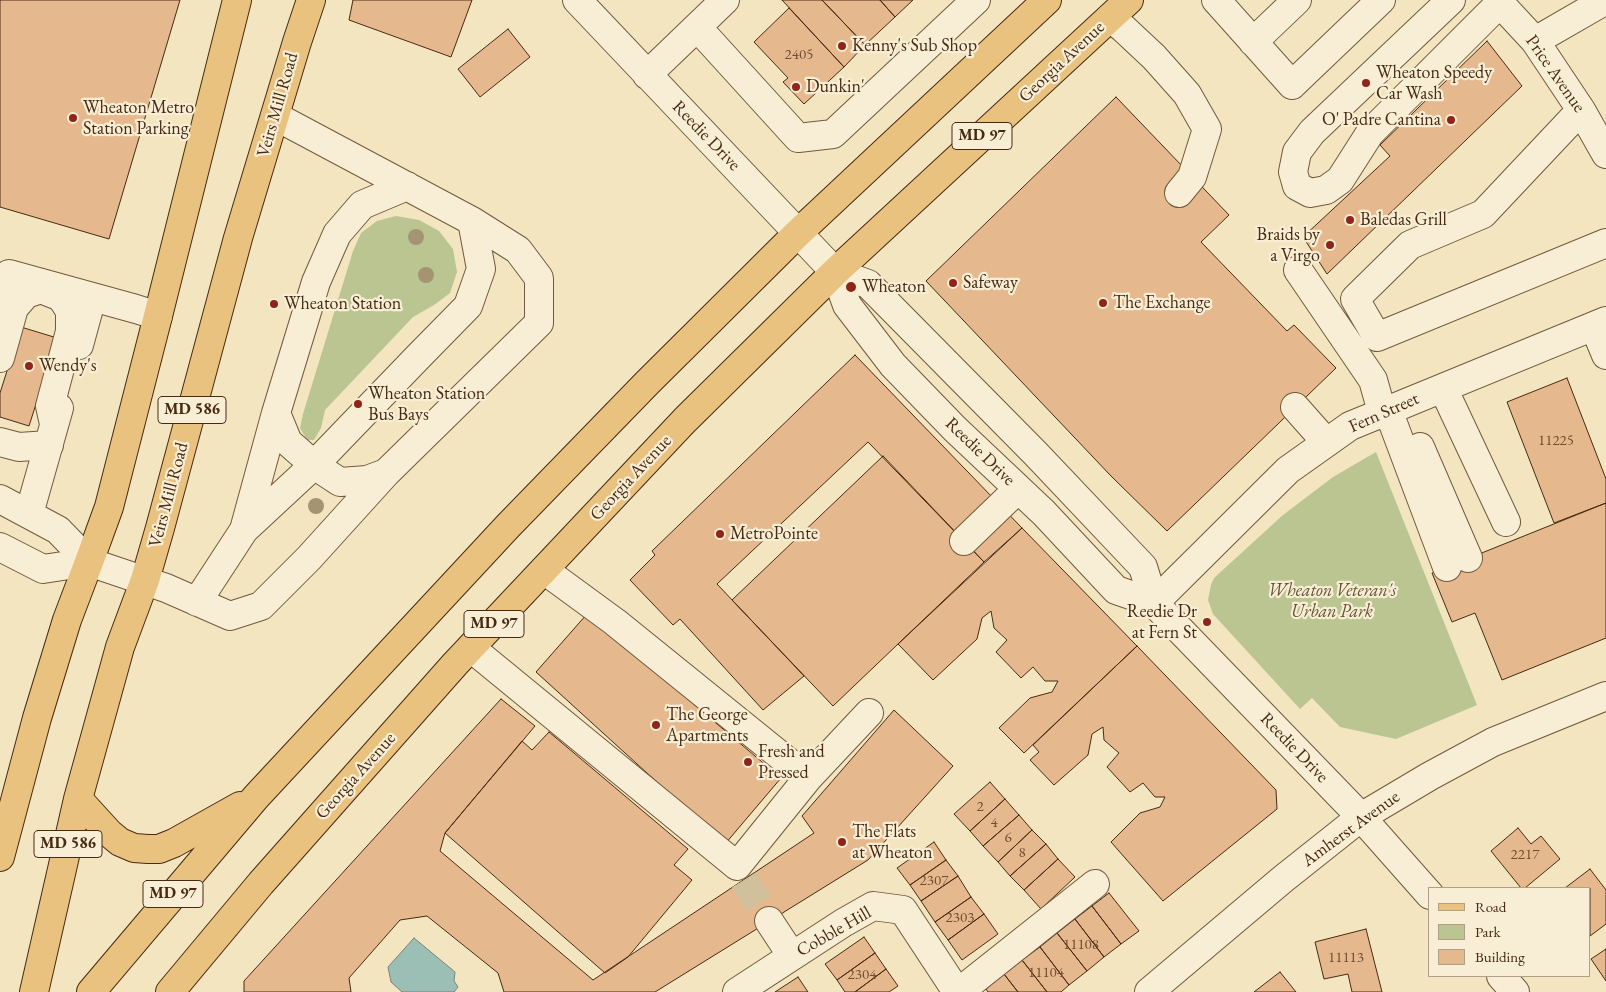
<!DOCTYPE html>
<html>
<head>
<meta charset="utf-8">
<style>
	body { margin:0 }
	#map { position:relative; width:1606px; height:992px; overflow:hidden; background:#f2e5bf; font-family:"EB Garamond",serif }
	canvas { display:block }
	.legend { position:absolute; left:1428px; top:887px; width:162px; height:90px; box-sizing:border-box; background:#f7eed5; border:1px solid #b1a087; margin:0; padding:6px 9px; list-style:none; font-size:15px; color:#482a12 }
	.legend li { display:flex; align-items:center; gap:10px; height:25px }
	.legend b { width:25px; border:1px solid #b1a087 }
</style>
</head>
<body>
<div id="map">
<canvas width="1606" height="992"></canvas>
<ul class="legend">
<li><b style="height:6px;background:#e9c280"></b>Road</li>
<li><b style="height:14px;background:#bac592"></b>Park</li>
<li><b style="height:14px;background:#e6b88e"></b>Building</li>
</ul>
</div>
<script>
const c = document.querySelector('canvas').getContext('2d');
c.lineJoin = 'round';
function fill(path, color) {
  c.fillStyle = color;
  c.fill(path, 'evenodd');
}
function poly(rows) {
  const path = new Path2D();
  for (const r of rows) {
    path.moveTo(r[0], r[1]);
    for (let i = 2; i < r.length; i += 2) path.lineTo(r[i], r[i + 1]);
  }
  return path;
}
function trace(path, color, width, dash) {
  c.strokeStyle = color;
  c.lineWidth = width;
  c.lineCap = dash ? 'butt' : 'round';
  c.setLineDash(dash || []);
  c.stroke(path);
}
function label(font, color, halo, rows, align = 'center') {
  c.font = font + ' "EB Garamond",serif';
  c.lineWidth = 4.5;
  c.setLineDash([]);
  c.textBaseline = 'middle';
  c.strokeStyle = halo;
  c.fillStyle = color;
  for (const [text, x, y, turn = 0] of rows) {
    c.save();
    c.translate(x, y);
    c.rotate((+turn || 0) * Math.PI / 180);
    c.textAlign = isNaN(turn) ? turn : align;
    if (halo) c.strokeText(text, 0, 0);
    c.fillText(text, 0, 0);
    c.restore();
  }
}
const green = poly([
	[396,216,419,220,439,231,453,249,457,272,450,293,434,305,413,317,325,410,321,428,314,440,307,440,300,428,303,414,353,251,361,233,377,221],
	[1376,452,1477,705,1396,739,1340,727,1312,698,1300,709,1213,614,1208,600,1211,585,1214,578,1283,515,1333,477]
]);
const water = poly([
	[414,938,455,972,454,981,458,987,454,992,402,992,391,982,388,967,414,938]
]);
const building = poly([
	[0,0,180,0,109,239,0,207,0,0],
	[353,0,472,0,451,57,349,20,353,0],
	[782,0,822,0,865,45,844,67,782,0],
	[822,0,880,0,895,17,865,45,822,0],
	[880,0,913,0,895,17,880,0],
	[789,8,844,67,804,104,783,82,788,78,754,42,789,8],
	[508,29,530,57,480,97,458,69,508,29],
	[1487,41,1522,86,1327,274,1303,237,1390,156,1380,145,1487,41],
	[1116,97,1229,215,1201,242,1287,331,1294,325,1336,368,1167,531,1111,476,926,281,1116,97],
	[21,327,57,338,29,426,0,417,0,393,21,327],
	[855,355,1022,528,984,562,868,442,717,584,804,676,763,710,680,619,673,625,630,580,655,555,652,551,855,355],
	[1567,378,1606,479,1606,503,1554,523,1507,402,1567,378],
	[883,456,984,562,833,706,732,600,883,456],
	[1606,503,1606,638,1502,680,1475,613,1452,622,1432,573,1606,503],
	[1022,528,1137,646,1024,753,999,728,1030,698,1052,692,1058,681,1045,681,1033,667,1021,678,996,652,1007,640,994,628,991,611,982,618,977,639,933,680,898,644,1022,528],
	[587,614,781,778,725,844,536,672,587,614],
	[1137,646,1276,790,1277,809,1163,901,1111,842,1140,813,1160,807,1165,797,1155,797,1143,783,1130,792,1107,767,1119,753,1104,740,1103,727,1092,734,1088,755,1054,785,1030,760,1039,752,1033,745,1137,646],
	[501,699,535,726,445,833,440,851,593,980,814,833,802,816,894,710,953,766,868,860,655,992,504,992,498,973,427,916,400,920,349,978,351,992,244,992,244,981,501,699],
	[549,732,688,849,674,865,692,880,628,957,605,973,445,833,522,741,532,750,549,732],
	[990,782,1005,799,970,831,954,814,990,782],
	[1005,799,1019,815,983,846,970,831,1005,799],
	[1019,815,1032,830,998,862,983,846,1019,815],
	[1518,828,1531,844,1541,836,1560,859,1525,888,1521,888,1491,851,1518,828],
	[1032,830,1046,844,1010,876,998,862,1032,830],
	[934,842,946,860,910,885,897,868,934,842],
	[1046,844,1058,859,1024,890,1010,876,1046,844],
	[1058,859,1075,877,1041,909,1024,890,1058,859],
	[946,860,958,876,921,901,910,885,946,860],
	[1590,869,1606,890,1606,924,1590,936,1590,888,1565,888,1590,869],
	[958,876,971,897,935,922,921,901,958,876],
	[1109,893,1139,931,1121,944,1092,906,1109,893],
	[971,897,984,914,948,940,935,922,971,897],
	[1092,906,1121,944,1104,957,1075,919,1092,906],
	[984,914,998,934,962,960,948,940,984,914],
	[1075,919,1104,957,1087,971,1057,933,1075,919],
	[1366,929,1382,992,1352,992,1348,974,1324,979,1315,942,1366,929],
	[1057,933,1087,971,1069,985,1040,947,1057,933],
	[864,937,875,953,837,980,825,964,864,937],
	[1040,947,1069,985,1061,992,1047,992,1022,960,1040,947],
	[1606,949,1606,981,1591,959,1606,949],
	[875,953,886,969,855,992,845,992,837,980,875,953],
	[1022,960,1047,992,1018,992,1004,974,1022,960],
	[886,969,898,986,889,992,855,992,886,969],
	[1280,972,1296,992,1254,992,1280,972],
	[1004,974,1018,992,988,992,986,989,1004,974],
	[798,977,808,992,775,992,798,977]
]);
const minorTunnel = poly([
	[744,880,769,921]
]);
const minor = poly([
	[577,0,835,272,847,305,893,365,955,429,1044,513,1116,590,1154,603],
	[1216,0,1292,85,1381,0],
	[1451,0,1312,132,1297,152,1293,172,1297,186,1310,193,1326,190,1340,180,1370,133,1500,3],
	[1497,0,1535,41,1581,110,1606,154],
	[1110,18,1123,28,1154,57,1187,94,1207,129,1192,177,1179,193],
	[697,27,798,138,833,134,976,0],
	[1535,41,1606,0],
	[1253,42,1297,0],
	[647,75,725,0],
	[1581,110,1483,214,1410,245,1355,299,1377,337,1606,243],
	[1298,270,1373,380,1382,412],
	[835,272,868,284,1036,454,1143,567,1154,603,1361,817,1430,895],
	[0,300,9,274,136,309,158,316],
	[1594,326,1606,355],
	[79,345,92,297],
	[0,358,14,308,26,294,41,289,61,297,70,311,70,331,50,406,54,424],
	[1443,388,1506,522],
	[1295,407,1326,442],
	[1388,410,1447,567],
	[276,413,288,442,314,465,340,482,367,480,386,473],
	[0,442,19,447,49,445],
	[1420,447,1468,558],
	[0,499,58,530,89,562],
	[29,514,59,408],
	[244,530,276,413,316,282,337,234,362,205,407,186],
	[964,541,1018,489],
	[0,547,43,569,89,562,166,588,230,616,261,606,309,558,386,473,539,323,539,278,518,250,472,221,275,116],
	[544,570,615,622,808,778],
	[197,602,244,530,314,465,417,358,468,306,481,269,472,221],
	[1154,603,1288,470,1350,426,1606,321],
	[471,648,737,866,808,778,869,713],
	[769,921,792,956],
	[1501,976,1515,992],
	[737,992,843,923,873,906,903,910,957,992],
	[959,992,1095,884],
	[1149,992,1283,879,1361,817,1430,776,1493,742,1606,696]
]);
const major = poly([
	[78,799,109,833,120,842,134,848,148,849,159,849,174,843,240,806],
	[0,857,37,718,67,620,89,562,109,507,158,316,237,0],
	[34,992,78,799,120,647,145,580,160,528,238,238,297,42,311,0],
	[91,992,256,797,508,526,647,383,798,233,1047,0],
	[170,992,261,883,455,664,685,420,835,272,1129,0]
]);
const trees = [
	[416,237],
	[426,275],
	[316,506]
];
const markers = [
	[842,46,5,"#8f2418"],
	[1366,83,5,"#8f2418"],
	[796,87,5,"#8f2418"],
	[73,118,5,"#8f2418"],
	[1451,120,5,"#8f2418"],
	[1350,220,5,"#8f2418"],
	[1330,245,5,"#8f2418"],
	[953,283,5,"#8f2418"],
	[851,287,6,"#8f2418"],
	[1103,303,5,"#8f2418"],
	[274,304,5,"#8f2418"],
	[29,366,5,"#8f2418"],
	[358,404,5,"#8f2418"],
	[720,534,5,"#8f2418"],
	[1207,622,5,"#8f2418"],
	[656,725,5,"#8f2418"],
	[748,762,5,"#8f2418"],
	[842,842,5,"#8f2418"]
];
const numberNames = [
	["2405",799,55],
	["11225",1556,441],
	["2",980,807],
	["4",994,823],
	["6",1008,838],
	["8",1022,853],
	["2217",1525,855],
	["2307",934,881],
	["2303",960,918],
	["11108",1081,945],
	["11113",1346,958],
	["11104",1046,973],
	["2304",862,975]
];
const shields = [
	[982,136,60],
	[192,410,68],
	[494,624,60],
	[68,844,68],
	[173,894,60]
];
const shieldNames = [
	["MD 97",982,136],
	["MD 586",192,410],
	["MD 97",494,624],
	["MD 586",68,844],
	["MD 97",173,894]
];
const poiNames = [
	["Kenny's Sub Shop",852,46],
	["Wheaton Speedy",1376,73],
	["Car Wash",1376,94],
	["Dunkin'",806,87],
	["Wheaton Metro",83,108],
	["Station Parking",83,129],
	["O' Padre Cantina",1441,120,"right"],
	["Baledas Grill",1360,220],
	["Braids by",1320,235,"right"],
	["a Virgo",1320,256,"right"],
	["Safeway",963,283],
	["Wheaton",862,287],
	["The Exchange",1113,303],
	["Wheaton Station",284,304],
	["Wendy's",39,366],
	["Wheaton Station",368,394],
	["Bus Bays",368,415],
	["MetroPointe",730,534],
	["Reedie Dr",1197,612,"right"],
	["at Fern St",1197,633,"right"],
	["The George",666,715],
	["Apartments",666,736],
	["Fresh and",758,752],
	["Pressed",758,773],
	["The Flats",852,832],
	["at Wheaton",852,853]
];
const streetNames = [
	["Georgia Avenue",1062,62,-43],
	["Price Avenue",1555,74,55],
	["Veirs Mill Road",278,105,-74],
	["Reedie Drive",706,136,46],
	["Fern Street",1384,413,-24],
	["Reedie Drive",980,452,44],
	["Georgia Avenue",631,478,-47],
	["Veirs Mill Road",169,495,-75],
	["Reedie Drive",1294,748,46],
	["Georgia Avenue",356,776,-48],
	["Amherst Avenue",1351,829,-36],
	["Cobble Hill",834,932,-30]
];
const parkNames = [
	["Wheaton Veteran's",1332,591],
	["Urban Park",1332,612]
];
fill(green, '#bac592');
fill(water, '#9bbfb4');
trace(water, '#7a8373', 1);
fill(building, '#e6b88e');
trace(building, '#482a12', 1);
trace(minorTunnel, '#d0c09c', 28, [28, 14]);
trace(minor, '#72593d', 30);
trace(major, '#482a12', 30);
trace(minor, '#f7eed5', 28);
trace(major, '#e9c280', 28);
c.fillStyle = '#a49471';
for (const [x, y] of trees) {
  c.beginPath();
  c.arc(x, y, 8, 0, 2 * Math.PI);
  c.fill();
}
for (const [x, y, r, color] of markers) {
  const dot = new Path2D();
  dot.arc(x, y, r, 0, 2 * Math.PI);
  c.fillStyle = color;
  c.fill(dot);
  trace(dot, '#f7eed5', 2);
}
label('15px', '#704e31', null, numberNames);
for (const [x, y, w] of shields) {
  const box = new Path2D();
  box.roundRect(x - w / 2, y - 13.5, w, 27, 4);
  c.fillStyle = '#f7eed5';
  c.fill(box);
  trace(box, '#482a12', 1);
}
label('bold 16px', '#482a12', null, shieldNames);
label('18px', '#482a12', '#f7eed5', poiNames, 'left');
label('18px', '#482a12', '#f7eed5', streetNames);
label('italic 18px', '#645132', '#f7eed5', parkNames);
</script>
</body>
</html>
